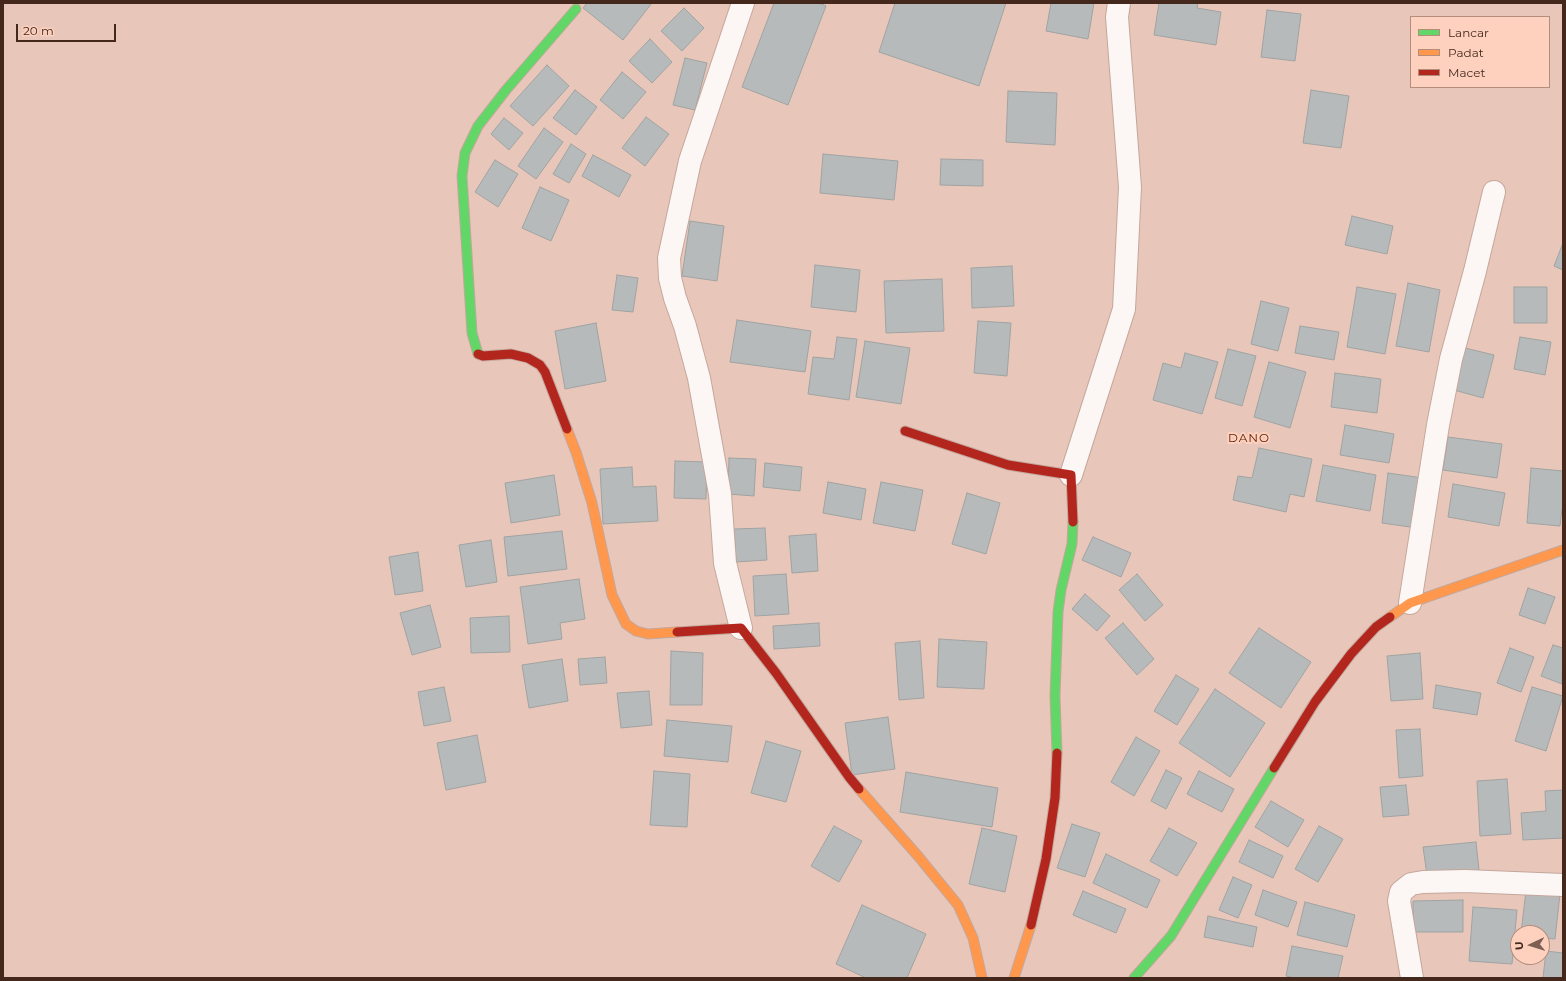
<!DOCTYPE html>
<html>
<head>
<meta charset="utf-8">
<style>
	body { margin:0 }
	#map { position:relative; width:1566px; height:981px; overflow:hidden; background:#e8c7ba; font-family:Montserrat,sans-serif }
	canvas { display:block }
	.frame { position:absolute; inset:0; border:4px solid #45281c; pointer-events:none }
	.legend { position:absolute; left:1410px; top:16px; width:140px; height:72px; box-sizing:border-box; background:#fed0be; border:1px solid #b48d7d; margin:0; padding:5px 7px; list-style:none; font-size:12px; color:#45281c }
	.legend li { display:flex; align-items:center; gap:8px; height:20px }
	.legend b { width:20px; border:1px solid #b48d7d }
	.north { position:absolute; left:1510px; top:925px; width:40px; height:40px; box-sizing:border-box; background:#fed0be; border:1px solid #b48d7d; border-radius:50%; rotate:266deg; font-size:11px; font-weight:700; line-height:16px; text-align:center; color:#45281c }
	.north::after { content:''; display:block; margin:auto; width:14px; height:18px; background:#7e6053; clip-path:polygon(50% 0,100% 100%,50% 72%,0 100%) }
	.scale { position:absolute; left:16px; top:24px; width:100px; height:18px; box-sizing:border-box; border:2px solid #45281c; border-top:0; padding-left:5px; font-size:12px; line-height:14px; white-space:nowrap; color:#45281c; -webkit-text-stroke:3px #fed0be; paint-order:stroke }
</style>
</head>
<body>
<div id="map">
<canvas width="1566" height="981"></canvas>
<div class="frame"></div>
<ul class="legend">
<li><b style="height:5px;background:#63d668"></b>Lancar</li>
<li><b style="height:5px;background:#ff974d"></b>Padat</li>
<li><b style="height:5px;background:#b3261e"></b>Macet</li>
</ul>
<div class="north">U</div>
<div class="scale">20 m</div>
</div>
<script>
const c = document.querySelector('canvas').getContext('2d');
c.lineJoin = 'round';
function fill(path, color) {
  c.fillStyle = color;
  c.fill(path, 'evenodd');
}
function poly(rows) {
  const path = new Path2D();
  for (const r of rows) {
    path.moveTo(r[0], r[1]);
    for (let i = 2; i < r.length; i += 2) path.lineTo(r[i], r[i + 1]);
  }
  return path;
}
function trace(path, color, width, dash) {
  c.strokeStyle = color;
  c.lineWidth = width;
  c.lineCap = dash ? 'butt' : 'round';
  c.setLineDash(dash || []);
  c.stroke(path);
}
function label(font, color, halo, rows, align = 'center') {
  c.font = font + ' Montserrat,sans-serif';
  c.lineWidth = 4;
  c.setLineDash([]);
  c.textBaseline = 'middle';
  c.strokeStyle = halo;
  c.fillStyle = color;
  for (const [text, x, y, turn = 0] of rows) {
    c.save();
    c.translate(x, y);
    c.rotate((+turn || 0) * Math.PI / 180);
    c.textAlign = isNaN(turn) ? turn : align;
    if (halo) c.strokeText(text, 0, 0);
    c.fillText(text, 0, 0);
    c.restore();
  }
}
const building = poly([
	[587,3,652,3,623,40,583,8,587,3],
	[774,3,819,3,826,6,788,105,742,87,774,3],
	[895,3,1006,3,979,86,879,52,895,3],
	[1051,3,1094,3,1088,39,1046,31,1051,3],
	[1159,3,1198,3,1197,8,1221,12,1216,45,1154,35,1159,3],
	[684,8,704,28,682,51,661,31,684,8],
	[1267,10,1301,14,1295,61,1261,57,1267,10],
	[650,39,672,62,652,83,629,61,650,39],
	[685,58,707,63,695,110,673,105,685,58],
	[547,65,569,86,533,126,510,106,547,65],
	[622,72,646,92,623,119,600,100,622,72],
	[575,90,597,107,576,135,553,118,575,90],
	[1311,90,1349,96,1341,148,1303,143,1311,90],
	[1008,91,1057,93,1055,145,1006,142,1008,91],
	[646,117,669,134,645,166,622,148,646,117],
	[504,118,523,133,509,150,491,134,504,118],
	[544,128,563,142,536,179,518,166,544,128],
	[571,144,586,154,569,183,553,174,571,144],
	[823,154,898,161,894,200,820,193,823,154],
	[593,155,631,175,619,197,582,176,593,155],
	[941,159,983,160,983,186,940,185,941,159],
	[495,160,518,174,498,207,475,192,495,160],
	[540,187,569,200,551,241,522,228,540,187],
	[1352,216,1393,226,1387,254,1345,245,1352,216],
	[690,221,724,226,717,281,682,276,690,221],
	[1563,243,1563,270,1554,266,1563,243],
	[815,265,860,270,856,312,811,307,815,265],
	[1012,266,1014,306,972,308,971,268,1012,266],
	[617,275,638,278,633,312,612,310,617,275],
	[942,279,944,331,886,333,884,281,942,279],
	[1408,283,1440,290,1429,352,1396,346,1408,283],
	[1357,287,1396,294,1385,354,1347,347,1357,287],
	[1514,287,1547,287,1547,323,1514,323,1514,287],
	[1261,301,1289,308,1278,351,1251,344,1261,301],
	[737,320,811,331,805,372,730,362,737,320],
	[978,321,1011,323,1007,376,974,373,978,321],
	[596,323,606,381,565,389,555,331,596,323],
	[1300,326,1339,332,1334,360,1295,353,1300,326],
	[837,337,857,339,849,400,808,394,813,357,834,359,837,337],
	[1520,337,1551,342,1545,375,1514,369,1520,337],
	[865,341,910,348,901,404,856,397,865,341],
	[1465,348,1494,355,1483,398,1454,390,1465,348],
	[1228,349,1256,356,1242,406,1215,398,1228,349],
	[1185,353,1218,362,1202,414,1153,400,1163,363,1181,368,1185,353],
	[1269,362,1306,372,1290,428,1254,417,1269,362],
	[1335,373,1381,379,1377,413,1331,407,1335,373],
	[1345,425,1394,434,1389,463,1340,455,1345,425],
	[1448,437,1502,444,1497,478,1443,470,1448,437],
	[1259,448,1312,459,1304,497,1290,494,1286,512,1233,500,1238,476,1252,478,1259,448],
	[729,458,756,459,754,496,728,494,729,458],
	[675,461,707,462,706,499,674,498,675,461],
	[765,463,802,467,800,491,763,487,765,463],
	[1323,465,1376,475,1370,511,1316,501,1323,465],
	[632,467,633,487,656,486,658,521,603,524,600,469,632,467],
	[1531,468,1563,471,1563,510,1562,509,1560,526,1527,523,1531,468],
	[1388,473,1423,478,1417,528,1382,523,1388,473],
	[554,475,560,515,511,523,505,483,554,475],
	[828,482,866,489,861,520,823,513,828,482],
	[881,482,923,490,915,531,873,523,881,482],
	[1453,484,1505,493,1499,526,1448,517,1453,484],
	[967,493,1000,503,986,554,952,544,967,493],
	[765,528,767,560,736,562,734,529,765,528],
	[562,531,567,569,508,576,504,537,562,531],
	[816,534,818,571,792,573,789,536,816,534],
	[1093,537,1131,553,1121,577,1082,560,1093,537],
	[491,540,497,582,466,587,459,545,491,540],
	[418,552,423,591,395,595,389,557,418,552],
	[786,574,789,614,755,616,753,576,786,574],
	[1137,574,1163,605,1145,621,1119,590,1137,574],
	[579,579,585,619,560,623,562,639,528,644,520,587,579,579],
	[1528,588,1555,597,1545,624,1519,615,1528,588],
	[1085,594,1110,616,1097,631,1072,609,1085,594],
	[430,605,441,647,412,655,400,613,430,605],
	[509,616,510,652,471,653,470,618,509,616],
	[819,623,820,646,774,649,773,626,819,623],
	[1123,623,1154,659,1137,675,1105,638,1123,623],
	[1259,628,1311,662,1281,708,1229,673,1259,628],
	[939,639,987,642,984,689,937,687,939,639],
	[920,641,924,698,899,700,895,643,920,641],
	[1553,645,1563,648,1562,684,1541,676,1553,645],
	[1510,648,1534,657,1521,692,1497,683,1510,648],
	[671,651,703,653,702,705,670,705,671,651],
	[1420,653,1423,699,1391,701,1387,656,1420,653],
	[605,657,607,683,580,685,578,659,605,657],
	[562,659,568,701,529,708,522,665,562,659],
	[1176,675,1199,689,1177,725,1154,711,1176,675],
	[1436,685,1481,693,1477,715,1433,708,1436,685],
	[444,687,451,721,424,726,418,692,444,687],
	[1532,687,1563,696,1546,751,1515,741,1532,687],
	[1215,689,1265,723,1230,777,1179,743,1215,689],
	[649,691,652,725,621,728,617,693,649,691],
	[888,717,895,769,852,775,845,723,888,717],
	[667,720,732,726,728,762,664,756,667,720],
	[1420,729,1423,776,1399,778,1396,730,1420,729],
	[477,735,486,782,446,790,437,743,477,735],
	[1136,737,1160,751,1134,796,1111,782,1136,737],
	[766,741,801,751,786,802,751,793,766,741],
	[1166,770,1182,778,1166,809,1151,801,1166,770],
	[654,771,690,774,687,827,650,825,654,771],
	[1199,771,1234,789,1222,812,1187,794,1199,771],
	[906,772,998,788,992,827,900,812,906,772],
	[1507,779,1511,834,1480,836,1477,781,1507,779],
	[1406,785,1409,815,1383,817,1380,787,1406,785],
	[1563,790,1563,838,1523,840,1521,813,1546,811,1545,791,1563,790],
	[1271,801,1304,820,1288,847,1255,827,1271,801],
	[1072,824,1100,833,1085,877,1057,868,1072,824],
	[834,826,862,841,839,882,811,866,834,826],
	[1319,826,1343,839,1318,882,1295,869,1319,826],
	[982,828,1017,836,1005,892,969,884,982,828],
	[1169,828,1197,843,1177,876,1150,861,1169,828],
	[1249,840,1283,856,1273,878,1239,862,1249,840],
	[1476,842,1479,870,1427,875,1423,847,1476,842],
	[1106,854,1160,880,1147,908,1093,883,1106,854],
	[1233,877,1252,885,1238,918,1219,910,1233,877],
	[1263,890,1297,902,1288,927,1255,915,1263,890],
	[1083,891,1126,909,1116,933,1073,915,1083,891],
	[1526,891,1560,894,1555,939,1542,938,1542,933,1521,933,1526,891],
	[1463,900,1463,932,1413,932,1413,901,1463,900],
	[1305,902,1355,915,1347,947,1297,935,1305,902],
	[862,905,926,934,907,978,866,978,836,964,862,905],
	[1473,907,1517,910,1512,964,1469,961,1473,907],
	[1208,916,1257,927,1253,947,1204,937,1208,916],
	[1292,946,1343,956,1338,978,1295,978,1286,976,1292,946],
	[1546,951,1563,953,1563,978,1543,978,1546,951]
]);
const street = poly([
	[1071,475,1124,309,1130,187,1117,17,1119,3],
	[1410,603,1438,425,1451,359,1475,271,1494,192],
	[741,628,725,563,720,494,699,378,685,326,675,298,670,278,669,258,690,161,743,3],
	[1412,978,1399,901,1401,892,1411,884,1423,882,1465,881,1563,885]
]);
const fast = poly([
	[478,354,472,333,462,176,465,153,478,126,506,90,576,9],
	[1057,753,1055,696,1058,612,1061,590,1072,544,1073,522],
	[1134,978,1171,936,1274,768]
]);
const slow = poly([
	[567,429,576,452,592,503,612,595,626,624,636,631,648,634,677,632],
	[1390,617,1410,603,1563,550],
	[859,789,918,856,958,905,973,938,982,978],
	[1014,978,1031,925]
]);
const jam = poly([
	[478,354,483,356,511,354,528,358,540,365,545,372,567,429],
	[905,431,1008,465,1071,475,1073,522],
	[677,632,741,628,776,673,849,777,859,789],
	[1274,768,1315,702,1351,654,1376,627,1390,617],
	[1031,925,1046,859,1055,798,1057,753]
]);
const quarterNames = [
	["DANO",1249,438]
];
fill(building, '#b7baba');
trace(building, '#9fa3a2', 1);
trace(street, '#c4a79c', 24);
trace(fast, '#c4a79c', 11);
trace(slow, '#c4a79c', 11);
trace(jam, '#c4a79c', 11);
trace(street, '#fcf7f5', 22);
trace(fast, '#63d668', 9);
trace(slow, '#ff974d', 9);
trace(jam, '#b3261e', 9);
c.letterSpacing = '1px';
label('12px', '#5a1d00', '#fed0be', quarterNames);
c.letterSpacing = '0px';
</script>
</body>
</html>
